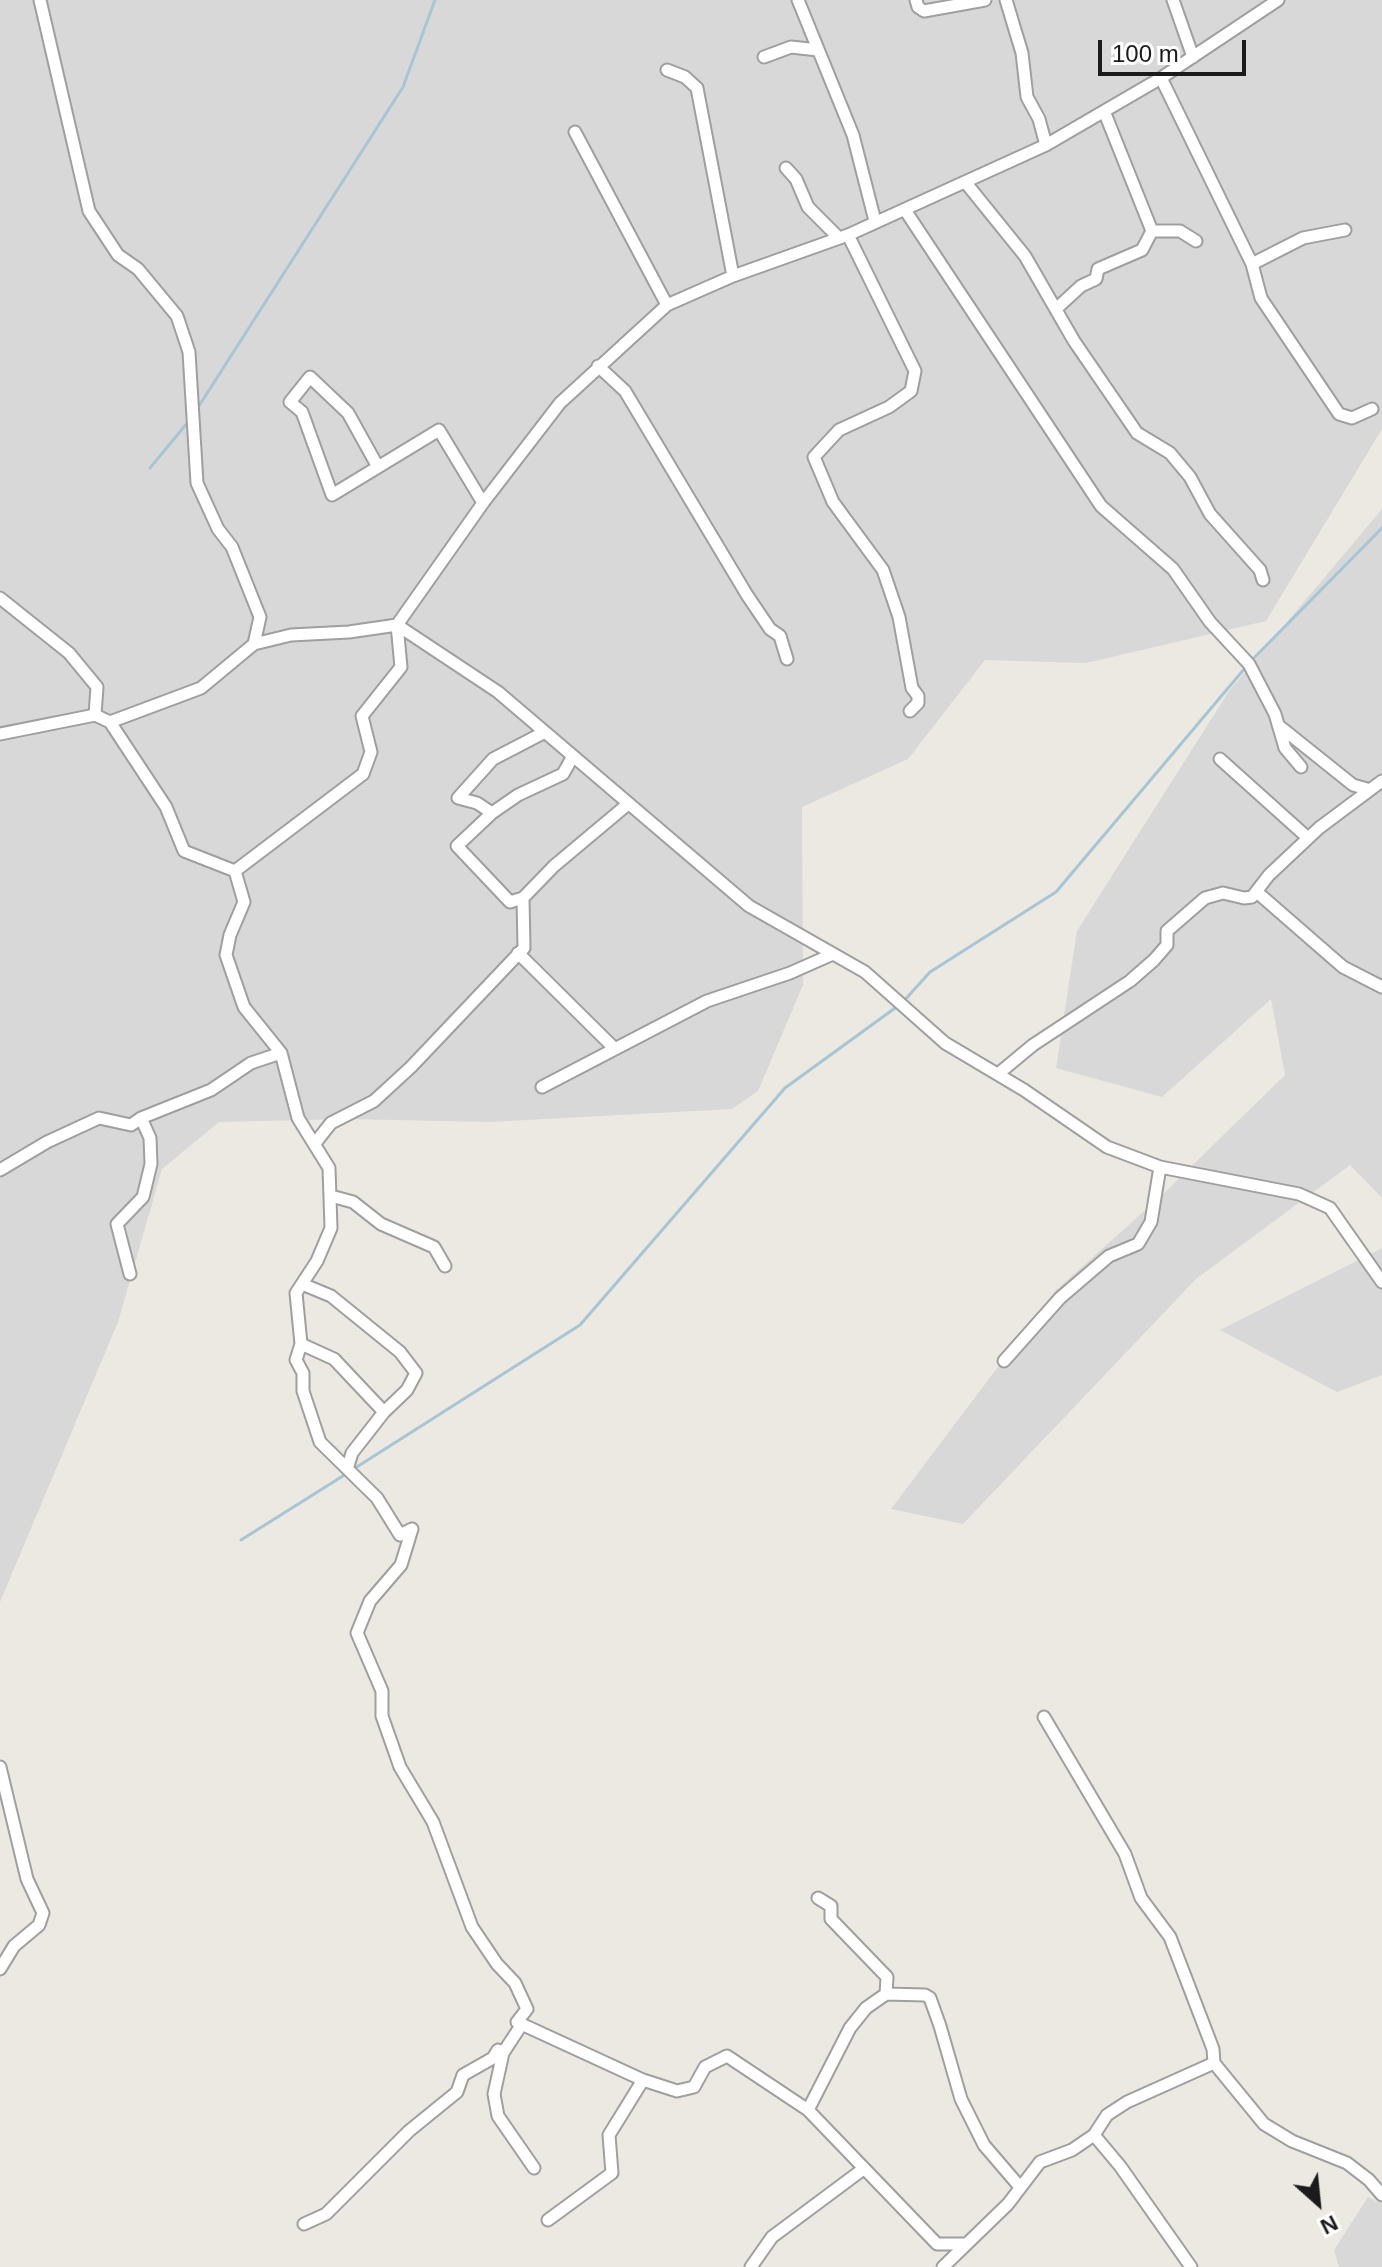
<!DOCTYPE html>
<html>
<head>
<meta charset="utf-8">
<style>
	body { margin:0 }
	#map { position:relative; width:1382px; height:2267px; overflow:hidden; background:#ebe9e2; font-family:Helvetica,sans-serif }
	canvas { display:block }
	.north { position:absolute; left:1278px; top:2163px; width:80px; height:80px; -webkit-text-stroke:6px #fff; paint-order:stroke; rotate:153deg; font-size:22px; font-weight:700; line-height:32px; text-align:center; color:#1b1b1b }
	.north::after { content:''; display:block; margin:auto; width:28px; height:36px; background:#1b1b1b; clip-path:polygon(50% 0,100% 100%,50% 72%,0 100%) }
	.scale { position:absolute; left:1098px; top:40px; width:148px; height:36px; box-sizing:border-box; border:4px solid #1b1b1b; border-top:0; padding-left:10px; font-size:24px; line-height:28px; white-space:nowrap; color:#1b1b1b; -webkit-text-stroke:6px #fff; paint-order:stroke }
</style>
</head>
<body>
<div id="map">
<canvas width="1382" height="2267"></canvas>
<div class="north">N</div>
<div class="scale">100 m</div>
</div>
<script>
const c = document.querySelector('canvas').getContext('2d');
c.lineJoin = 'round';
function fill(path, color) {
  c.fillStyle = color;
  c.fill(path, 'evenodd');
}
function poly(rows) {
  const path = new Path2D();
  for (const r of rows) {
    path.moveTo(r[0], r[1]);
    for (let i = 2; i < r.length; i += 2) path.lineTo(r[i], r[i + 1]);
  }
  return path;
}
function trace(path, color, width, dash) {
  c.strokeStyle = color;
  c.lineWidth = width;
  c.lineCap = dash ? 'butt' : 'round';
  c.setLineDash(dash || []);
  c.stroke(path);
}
const residential = poly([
	[0,0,1382,0,1382,429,1266,621,1086,663,985,660,908,759,802,807,803,985,758,1091,732,1109,489,1122,346,1119,219,1122,162,1169,118,1322,0,1602],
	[1382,509,1382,1198,1350,1165,1196,1279,963,1524,891,1509,1055,1291,1162,1195,1285,1075,1271,999,1162,1097,1056,1068,1077,931,1229,691],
	[1382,1248,1382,1375,1337,1392,1220,1330],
	[1368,2197,1382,2204,1382,2267,1339,2267,1334,2250]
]);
const stream = poly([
	[197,409,403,87,435,0],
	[150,468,188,422],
	[1250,662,1382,528],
	[352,1470,580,1325,785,1088,902,1003,930,972,1056,892,1245,668],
	[241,1540,346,1474]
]);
const street = poly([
	[40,0,89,211,118,255,138,269,177,316,189,352,197,483,218,529,232,547,260,617,254,644],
	[798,0,853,135,875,221],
	[916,0,918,7,924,11,985,0],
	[1006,0,1022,53,1027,97,1039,119,1046,145],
	[1173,0,1193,57],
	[764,57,791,47,818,50],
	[667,70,685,77,697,88,733,276],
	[1161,78,1252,264,1261,298,1339,414,1352,418,1372,409],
	[1104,111,1152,231],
	[575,132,667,305],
	[786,168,796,179,808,207,839,238],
	[966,183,1025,256,1074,341,1137,433,1170,453,1190,477,1210,514,1260,570,1263,580],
	[905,210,1101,506,1173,569,1210,622,1249,664,1275,714,1285,748,1301,767],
	[848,235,915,371,911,391,889,407,839,430,814,457,833,502,883,570,899,617,912,688,918,696,918,703,910,711],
	[1252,264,1303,238,1345,230],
	[1056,309,1081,286,1096,279,1098,269,1142,250,1152,231,1180,231,1196,241],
	[598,366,625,391,747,595,770,629,780,636,787,659],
	[378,467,348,413,310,377,290,402,302,412,332,495,439,430,483,503],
	[0,598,69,653,97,687,95,715],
	[110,722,166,807,184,851,235,871,244,902,230,935,226,955,244,1007,281,1053,298,1118,329,1168,331,1228,317,1261,296,1293,301,1344,296,1360,303,1373,303,1391,320,1442,377,1498,400,1535,412,1529],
	[1278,725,1353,785,1367,789],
	[0,734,95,715,110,722,201,688,254,644,291,635,349,632,397,625,483,503,560,403,667,305,733,276,848,235,1046,145,1161,78,1278,0],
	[1220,759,1308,838],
	[492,813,477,803,458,798,493,759,545,732],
	[235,871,363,774,371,752,362,716,401,667,397,625,498,692,749,906,865,972,945,1043,1024,1090,1107,1147,1160,1167,1299,1194,1330,1208,1382,1282],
	[1258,893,1343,967,1382,987],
	[523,898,510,902,457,846,492,813,518,795,563,774,573,756],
	[518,953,615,1049],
	[998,1074,1033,1045,1130,981,1154,960,1167,945,1167,931,1205,898,1223,893,1244,898,1252,897,1269,875,1319,828,1382,781],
	[542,1087,707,1001,790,973,833,954],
	[316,1142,331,1123,374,1101,411,1067,524,948,523,898,554,866,628,804],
	[0,1170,47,1142,99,1118,131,1125,141,1118],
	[331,1196,353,1202,381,1224,434,1247,445,1266],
	[130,1274,117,1224,143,1197,151,1164,150,1138,141,1118,211,1090,251,1063,281,1053],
	[302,1284,331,1296,400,1352,416,1373,407,1390,384,1412],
	[301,1344,334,1359,384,1412,352,1453,348,1466],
	[1004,1361,1060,1298,1109,1256,1138,1244,1151,1222,1160,1167],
	[412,1529,401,1565,370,1601,357,1633,382,1691,382,1716,400,1767,433,1822,472,1927,497,1964,515,1983,527,2009,517,2022,643,2080],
	[1044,1717,1125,1854,1141,1898,1170,1937,1213,2049,1214,2063],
	[0,1767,27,1879,43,1913,39,1925,14,1946,0,1969],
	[818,1898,831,1906,831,1919,887,1977,886,1994],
	[522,2024,503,2053,494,2094,498,2116,534,2168],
	[808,2110,850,2028,866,2008,886,1994,925,1995,930,1998,940,2026,961,2099,984,2145,1020,2187],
	[1094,2135,1120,2166,1191,2267],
	[548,2220,612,2173,609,2135,643,2080,677,2091,694,2087,705,2067,727,2056,808,2110,937,2244,964,2244],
	[304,2224,326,2214,409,2131,457,2092,463,2075,493,2058,498,2050,503,2053],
	[751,2267,772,2237,862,2170],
	[943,2267,1008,2204,1040,2162,1072,2150,1094,2135,1107,2115,1127,2102,1214,2063,1264,2124,1292,2141,1347,2163,1369,2180,1382,2195]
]);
fill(residential, '#d9d8d8');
trace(stream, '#a7c5d4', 3);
trace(street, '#9f9f9f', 15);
trace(street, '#fff', 11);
</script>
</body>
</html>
